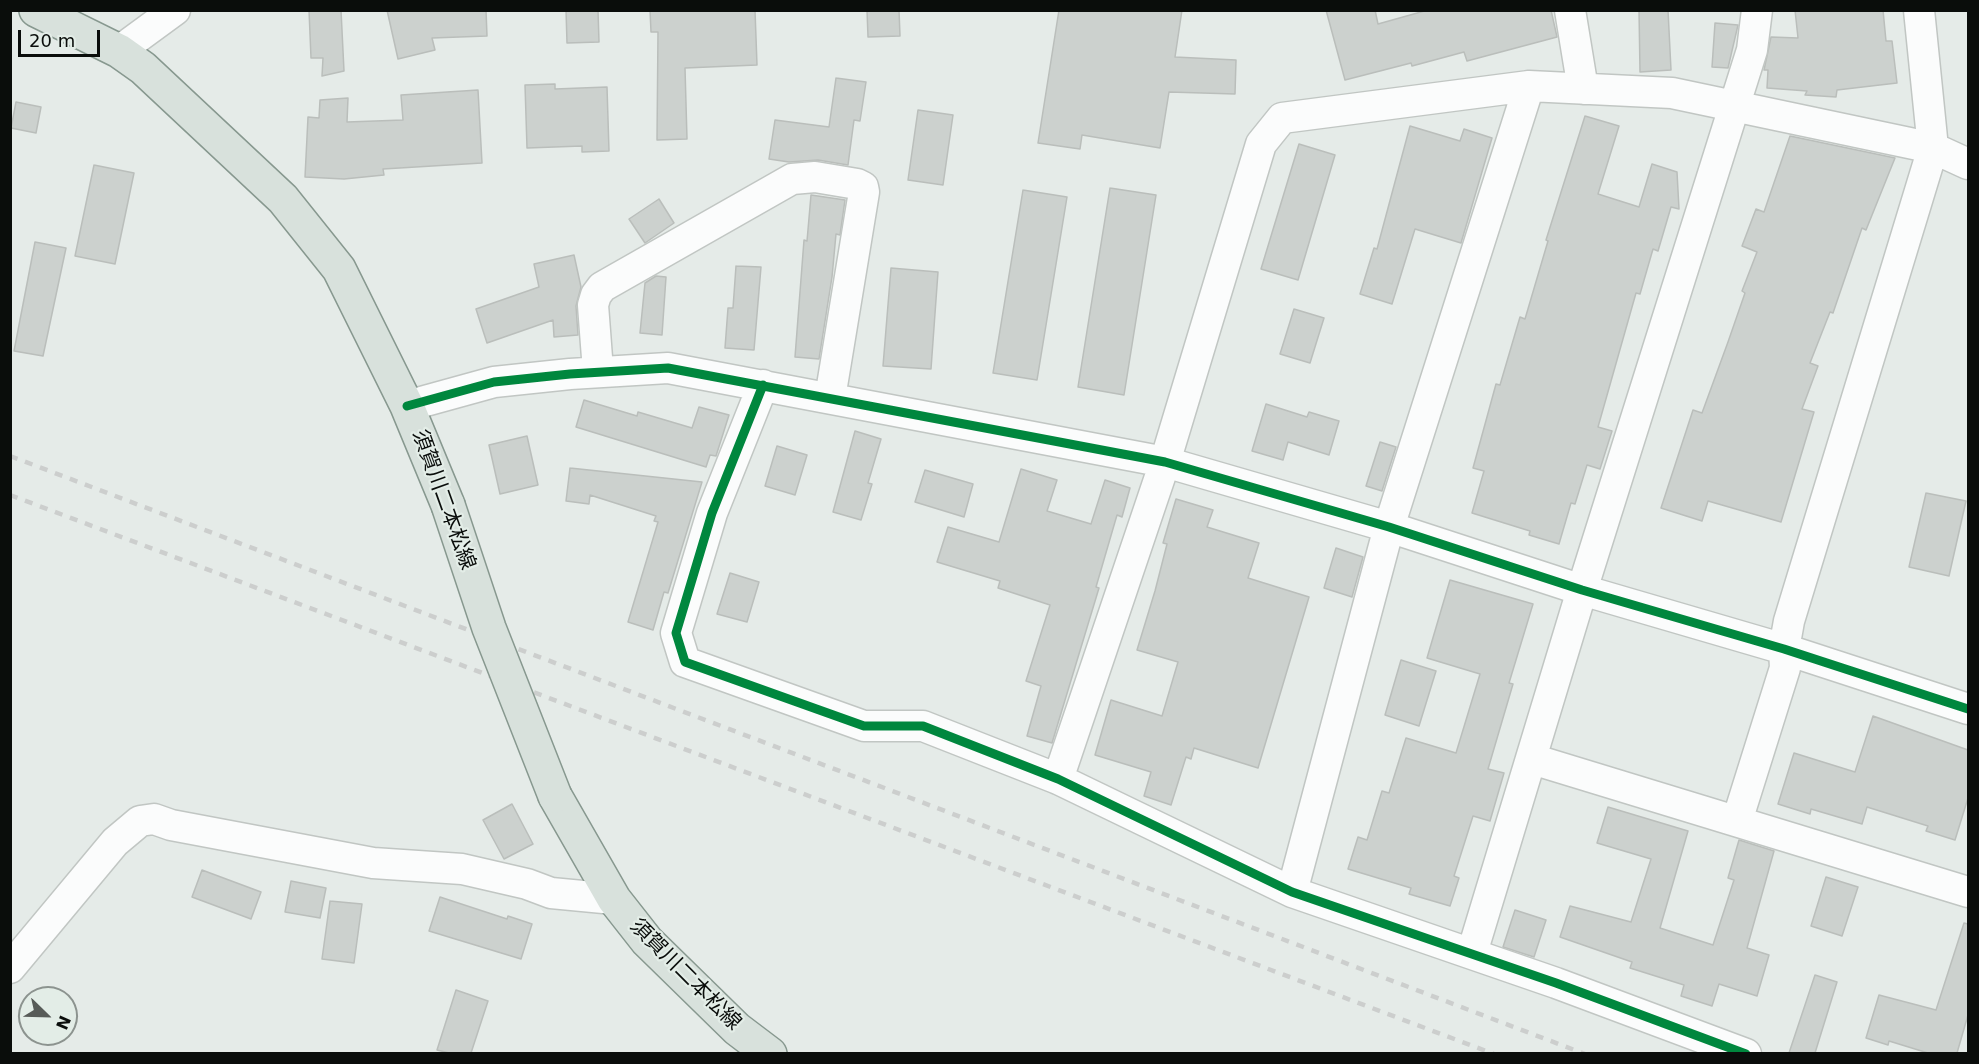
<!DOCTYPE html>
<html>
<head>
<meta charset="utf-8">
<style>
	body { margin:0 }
	#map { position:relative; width:1979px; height:1064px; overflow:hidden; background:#e5ebe8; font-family:"DejaVu Sans",sans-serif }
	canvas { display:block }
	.frame { position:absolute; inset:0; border:12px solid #0a0d0b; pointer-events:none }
	.north { position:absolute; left:18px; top:986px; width:60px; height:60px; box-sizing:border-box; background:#e3ede7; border:2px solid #8c938f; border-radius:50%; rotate:113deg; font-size:16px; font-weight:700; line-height:24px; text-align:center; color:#0a0d0b }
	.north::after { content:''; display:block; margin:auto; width:21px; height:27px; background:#575b58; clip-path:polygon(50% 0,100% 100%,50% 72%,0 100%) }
	.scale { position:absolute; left:18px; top:30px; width:82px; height:27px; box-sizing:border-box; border:3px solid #0a0d0b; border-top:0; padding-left:8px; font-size:18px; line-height:21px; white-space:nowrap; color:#0a0d0b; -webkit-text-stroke:4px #e3ede7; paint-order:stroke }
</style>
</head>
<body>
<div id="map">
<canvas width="1979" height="1064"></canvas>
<div class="frame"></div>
<div class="north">N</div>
<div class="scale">20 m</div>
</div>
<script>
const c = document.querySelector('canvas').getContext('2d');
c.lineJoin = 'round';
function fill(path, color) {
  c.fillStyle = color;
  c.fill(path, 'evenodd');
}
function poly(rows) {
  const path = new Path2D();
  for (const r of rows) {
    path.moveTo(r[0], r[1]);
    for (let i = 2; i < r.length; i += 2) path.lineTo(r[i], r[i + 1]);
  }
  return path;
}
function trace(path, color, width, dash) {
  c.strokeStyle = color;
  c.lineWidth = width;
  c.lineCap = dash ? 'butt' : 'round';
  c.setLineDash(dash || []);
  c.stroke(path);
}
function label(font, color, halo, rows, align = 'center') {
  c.font = font + ' "DejaVu Sans","Noto Sans JP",sans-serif';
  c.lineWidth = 4.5;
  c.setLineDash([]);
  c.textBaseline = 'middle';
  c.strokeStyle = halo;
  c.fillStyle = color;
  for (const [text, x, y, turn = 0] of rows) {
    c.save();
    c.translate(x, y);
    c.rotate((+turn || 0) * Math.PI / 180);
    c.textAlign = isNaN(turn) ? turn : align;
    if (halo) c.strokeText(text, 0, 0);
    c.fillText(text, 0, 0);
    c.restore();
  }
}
const building = poly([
	[309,10,341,10,344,71,322,76,323,58,311,58,309,10],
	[387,10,486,10,487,36,432,38,435,50,398,59,387,10],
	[566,10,598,10,599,42,567,43,566,10],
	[650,10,755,10,757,65,685,68,687,139,657,140,658,32,651,32,650,10],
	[867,10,899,10,900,36,868,37,867,10],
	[1059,10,1182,10,1175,57,1236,60,1235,94,1169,92,1160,148,1082,135,1080,149,1038,143,1059,10],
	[1326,10,1375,10,1378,24,1428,10,1551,10,1557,37,1467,61,1464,52,1412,66,1411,63,1345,80,1326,10],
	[1639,10,1668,10,1671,70,1640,72,1639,10],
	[1795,10,1883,10,1886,41,1892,41,1897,83,1837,90,1836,97,1805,95,1807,91,1767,88,1768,70,1764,70,1771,37,1798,38,1795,10],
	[1715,23,1738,25,1728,68,1712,67,1715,23],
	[836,78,866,82,860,121,854,120,848,165,818,160,789,162,769,159,775,120,829,127,836,78],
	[555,84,555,89,607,87,609,151,582,152,582,146,527,148,525,85,555,84],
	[478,90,482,163,383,169,384,175,344,179,305,177,308,117,319,118,320,100,348,98,347,122,403,120,401,95,478,90],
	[16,102,41,107,36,133,11,128,16,102],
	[918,110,953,115,943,185,908,180,918,110],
	[1585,116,1619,126,1598,194,1639,207,1652,164,1677,172,1679,209,1671,207,1658,251,1653,249,1640,294,1636,293,1598,427,1612,431,1600,469,1587,465,1575,504,1571,503,1559,544,1529,535,1530,531,1472,513,1484,471,1473,468,1496,384,1500,385,1520,317,1525,319,1548,241,1546,240,1585,116],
	[1410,126,1460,141,1464,129,1492,138,1461,243,1415,229,1392,304,1360,294,1374,248,1377,249,1410,126],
	[1790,136,1895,158,1866,230,1862,228,1833,313,1830,312,1810,363,1818,366,1802,409,1814,412,1781,522,1708,501,1702,521,1661,508,1693,410,1702,413,1728,342,1745,293,1742,291,1757,252,1742,246,1756,209,1764,212,1790,136],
	[1299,144,1335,155,1298,280,1261,269,1299,144],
	[94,165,134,173,115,264,75,256,94,165],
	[1110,188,1156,195,1124,395,1078,387,1110,188],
	[1023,190,1067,197,1037,380,993,373,1023,190],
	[811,195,845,200,840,235,836,234,832,277,819,359,795,357,804,240,807,241,811,195],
	[659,199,674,223,645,243,629,219,659,199],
	[35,242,66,248,43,356,14,351,35,242],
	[574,255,581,287,576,306,578,335,554,337,553,320,487,343,476,309,539,287,534,264,574,255],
	[736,266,761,267,754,350,725,348,728,308,733,308,736,266],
	[891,268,938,272,931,369,883,366,891,268],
	[656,276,666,277,662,335,640,333,645,283,656,276],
	[1294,309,1324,318,1310,363,1280,354,1294,309],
	[584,400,637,416,638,412,692,428,699,407,729,415,716,456,710,455,706,467,576,427,584,400],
	[1266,404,1307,417,1309,412,1339,421,1329,455,1288,442,1283,460,1252,451,1266,404],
	[855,431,881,439,868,483,872,484,861,520,833,512,855,431],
	[527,436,538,485,500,494,489,445,527,436],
	[1380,442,1396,447,1382,491,1366,486,1380,442],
	[777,446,807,455,795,495,765,486,777,446],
	[570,468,702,482,668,593,664,592,653,630,628,622,658,522,654,521,656,516,590,495,589,504,566,501,570,468],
	[1021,469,1057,480,1047,511,1091,524,1105,480,1130,488,1122,517,1117,515,1096,587,1099,588,1052,743,1027,736,1041,686,1026,681,1050,605,998,588,1000,581,937,562,948,527,999,542,1021,469],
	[925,470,973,484,964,517,915,502,925,470],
	[1926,493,1966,501,1949,576,1909,567,1926,493],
	[1176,499,1213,510,1207,527,1259,543,1248,578,1309,597,1258,768,1194,748,1191,759,1186,757,1171,805,1144,796,1151,772,1095,755,1111,700,1162,716,1178,662,1137,650,1155,591,1167,544,1163,543,1176,499],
	[1336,548,1363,557,1352,597,1324,588,1336,548],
	[730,573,759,582,747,622,717,614,730,573],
	[1450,580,1533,604,1509,683,1513,684,1488,769,1504,773,1490,821,1473,816,1454,876,1459,878,1450,906,1409,894,1411,888,1348,869,1358,837,1367,840,1382,791,1389,793,1406,738,1456,753,1480,674,1427,658,1450,580],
	[1401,660,1436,671,1419,726,1385,715,1401,660],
	[1873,716,1968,750,1968,798,1955,840,1926,831,1928,826,1867,807,1862,824,1811,809,1810,814,1778,804,1794,753,1855,772,1873,716],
	[512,804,533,844,504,859,483,820,512,804],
	[1608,807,1688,831,1660,928,1713,945,1734,880,1728,878,1739,840,1774,851,1747,948,1769,955,1757,996,1719,984,1712,1006,1681,996,1684,985,1630,968,1632,962,1560,937,1570,906,1631,922,1651,859,1597,843,1608,807],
	[202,870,261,892,251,919,192,897,202,870],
	[1826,877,1858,887,1842,936,1811,926,1826,877],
	[291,881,326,888,320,918,285,912,291,881],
	[440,897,507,919,508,916,532,924,521,959,429,931,440,897],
	[330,901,362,904,354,963,322,959,330,901],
	[1515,910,1546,920,1534,957,1503,947,1515,910],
	[1964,923,1968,924,1968,1015,1957,1053,1928,1053,1889,1041,1888,1045,1866,1038,1879,995,1936,1010,1964,923],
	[1815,975,1837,982,1815,1053,1789,1053,1815,975],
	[456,990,488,1001,471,1053,449,1053,437,1050,456,990]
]);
const minor = poly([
	[1570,10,1583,89],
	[119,51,175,10],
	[598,371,593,305,596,295,602,287,792,179,815,177,857,184,863,187,864,192,830,398],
	[763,385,712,513,676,633,685,662,864,726,923,726,1058,779,1292,892,1556,983,1746,1054],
	[407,406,494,382,570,374,668,368,1165,462,1389,527,1582,590,1784,649,1968,709],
	[1532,759,1968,892],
	[1058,779,1165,462,1261,144,1282,118,1529,86,1672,93,1933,148,1968,164],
	[1737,821,1785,668,1784,649,1789,621,1933,148,1919,10],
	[1292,892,1389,527,1529,86],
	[1472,953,1582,590,1752,50,1757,10],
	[10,968,115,842,140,821,154,819,171,825,373,863,462,869,527,884,551,893,614,899]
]);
const major = poly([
	[36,10,119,51,143,68,283,199,339,269,407,406,448,505],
	[555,796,614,899,647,941,737,1029,770,1054]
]);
const rail = poly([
	[10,456,1585,1054],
	[10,495,1494,1054]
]);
const majorBridge = poly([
	[448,505,489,628,555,796]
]);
const cycleway = poly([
	[763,385,712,513,676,633,685,662,864,726,923,726,1058,779,1292,892,1556,983,1746,1054],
	[407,406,494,382,570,374,668,368,1165,462,1389,527,1582,590,1784,649,1968,709]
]);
const streetNames = [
	["須賀川二本松線",443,500,70],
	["須賀川二本松線",685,975,45]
];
fill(building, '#ccd1ce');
trace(building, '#babebb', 1.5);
trace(minor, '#c1c6c3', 33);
trace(major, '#87988f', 36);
trace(minor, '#fbfcfc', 30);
trace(major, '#d8e1dc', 33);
trace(rail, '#cccecd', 4.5, [8, 8]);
trace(majorBridge, '#87988f', 36, []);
trace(majorBridge, '#d8e1dc', 33);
trace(cycleway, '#00873e', 9);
label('21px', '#0a0d0b', '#e3ede7', streetNames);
</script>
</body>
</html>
